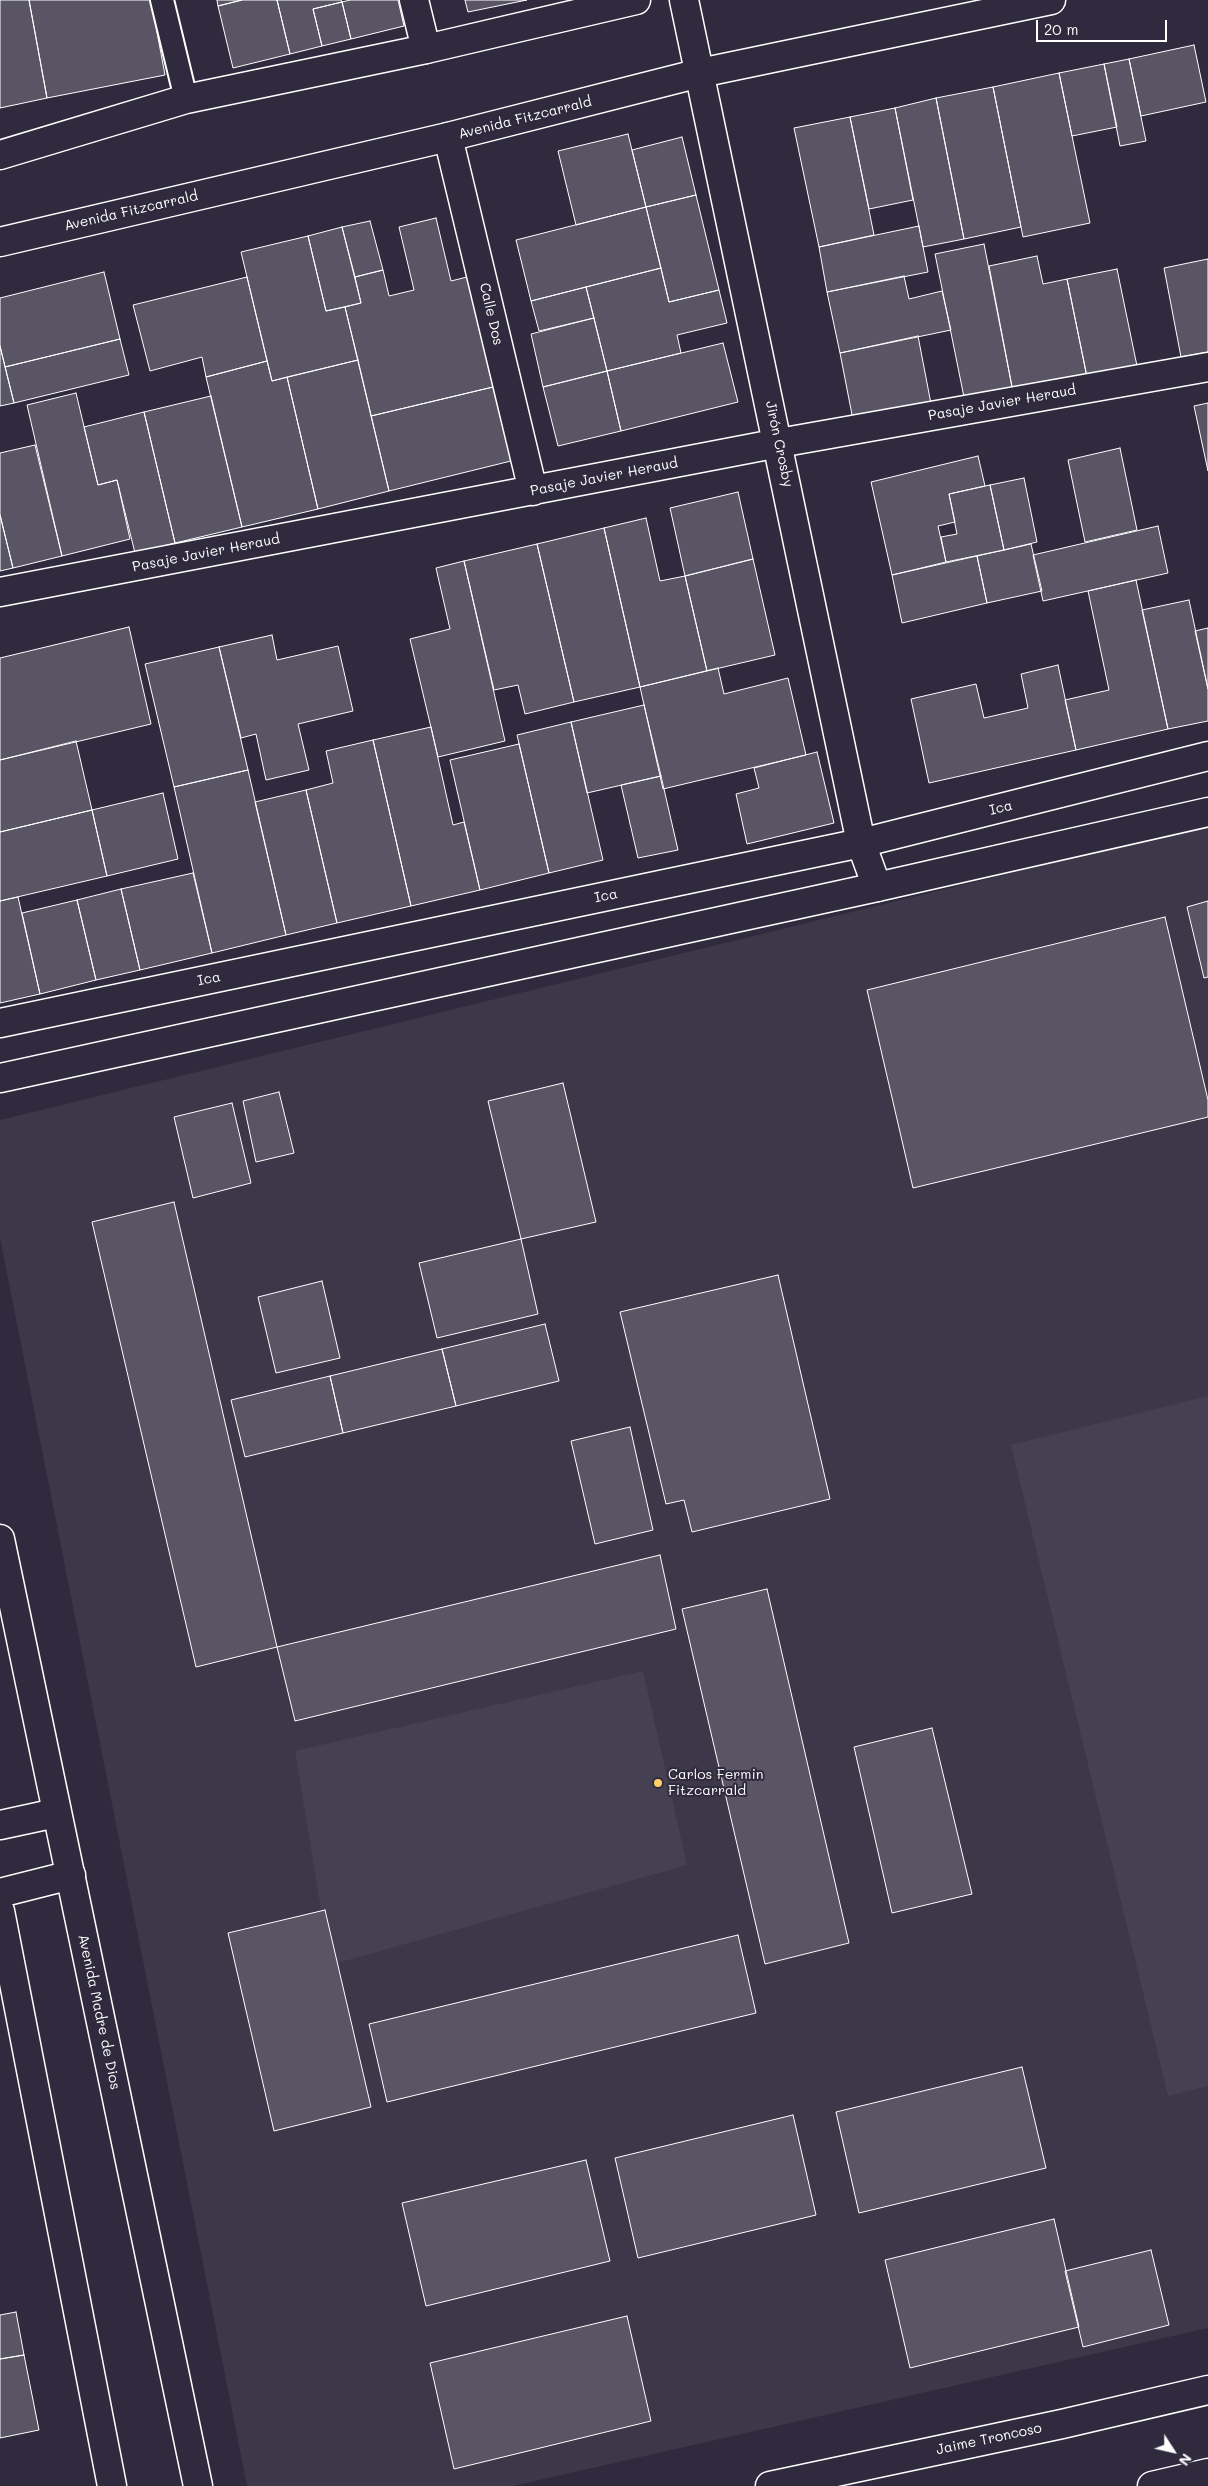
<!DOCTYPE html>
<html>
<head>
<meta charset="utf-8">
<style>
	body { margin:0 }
	#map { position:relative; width:1208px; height:2486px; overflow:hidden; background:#2f2a3d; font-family:Mali,sans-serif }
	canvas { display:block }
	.north { position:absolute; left:1148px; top:2426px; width:50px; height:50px; -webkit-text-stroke:4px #2f2a3d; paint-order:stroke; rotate:125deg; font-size:14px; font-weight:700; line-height:20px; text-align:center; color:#fff }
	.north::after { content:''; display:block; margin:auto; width:18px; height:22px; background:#fff; clip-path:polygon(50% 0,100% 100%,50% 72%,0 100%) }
	.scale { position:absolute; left:1036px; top:20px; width:131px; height:22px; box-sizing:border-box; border:2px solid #fff; border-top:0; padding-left:6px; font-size:15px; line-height:18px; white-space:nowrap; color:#fff; -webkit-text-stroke:4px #2f2a3d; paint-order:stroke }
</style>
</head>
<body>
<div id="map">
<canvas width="1208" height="2486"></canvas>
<div class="north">N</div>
<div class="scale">20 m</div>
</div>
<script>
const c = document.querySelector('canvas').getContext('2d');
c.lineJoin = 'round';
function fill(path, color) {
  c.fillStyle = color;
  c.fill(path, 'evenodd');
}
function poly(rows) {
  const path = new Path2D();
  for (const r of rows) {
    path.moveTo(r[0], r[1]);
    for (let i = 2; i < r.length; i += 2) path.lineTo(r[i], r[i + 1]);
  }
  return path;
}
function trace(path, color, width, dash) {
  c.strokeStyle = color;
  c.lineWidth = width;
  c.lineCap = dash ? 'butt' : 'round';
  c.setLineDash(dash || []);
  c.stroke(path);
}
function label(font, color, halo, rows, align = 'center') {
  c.font = font + ' Mali,sans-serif';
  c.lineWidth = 4;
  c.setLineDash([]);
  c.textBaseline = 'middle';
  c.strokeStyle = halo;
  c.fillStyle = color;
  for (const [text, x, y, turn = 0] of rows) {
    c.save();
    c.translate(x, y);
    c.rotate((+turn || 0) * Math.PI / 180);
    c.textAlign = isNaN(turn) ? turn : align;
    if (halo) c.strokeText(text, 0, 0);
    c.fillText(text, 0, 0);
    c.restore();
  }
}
const built = poly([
	[1208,825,1208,2328,513,2486,247,2486,0,1238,0,1120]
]);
const green = poly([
	[1208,1396,1208,2086,1168,2096,1011,1445],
	[643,1671,687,1865,330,1965,295,1751]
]);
const building = poly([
	[0,0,29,0,47,98,0,108,0,0],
	[29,0,151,0,165,75,47,98,29,0],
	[217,0,242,0,218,6,217,0],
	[242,0,277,0,290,54,233,68,218,6,242,0],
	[277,0,341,0,342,2,313,9,322,46,290,54,277,0],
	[350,0,398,0,404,26,351,39,342,2,350,0],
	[465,0,527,0,468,12,465,0],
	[342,2,351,39,322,46,313,9,342,2],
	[1194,45,1206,102,1141,116,1129,59,1194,45],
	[1129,59,1146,141,1120,146,1104,64,1129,59],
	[1104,64,1117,127,1072,136,1059,73,1104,64],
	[1059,73,1090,223,1023,237,993,87,1059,73],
	[993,87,1021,227,964,239,936,98,993,87],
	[936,98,964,239,923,247,895,108,936,98],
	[895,108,913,200,869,209,850,117,895,108],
	[850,117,874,235,819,247,794,128,850,117],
	[628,134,646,207,576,225,558,151,628,134],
	[682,137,696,195,646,207,632,150,682,137],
	[696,195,719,290,669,302,646,207,696,195],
	[646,207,661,268,531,301,516,240,646,207],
	[436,218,451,281,467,277,493,387,371,416,345,307,361,303,355,277,383,270,389,296,414,290,399,227,436,218],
	[370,221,383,270,355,277,342,227,370,221],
	[919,226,928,272,827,292,819,247,919,226],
	[342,227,361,303,326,311,308,236,342,227],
	[308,236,326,311,345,307,358,360,272,381,241,252,308,236],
	[984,244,1013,392,965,402,935,254,984,244],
	[1037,256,1043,284,1067,279,1087,377,1013,392,989,266,1037,256],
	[1208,259,1208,352,1181,357,1164,268,1208,259],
	[661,268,669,302,719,290,727,323,677,335,681,353,607,371,586,287,661,268],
	[1117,269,1137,366,1087,377,1067,279,1117,269],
	[104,272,120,339,5,367,0,346,0,298,104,272],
	[904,276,909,299,942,291,951,330,840,353,827,292,904,276],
	[247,277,267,361,206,377,202,357,150,371,133,305,247,277],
	[586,287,594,318,539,331,531,301,586,287],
	[594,318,607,371,543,387,531,334,594,318],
	[918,336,932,409,854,425,840,353,918,336],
	[120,339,129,375,14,403,5,367,120,339],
	[723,343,738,402,621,431,607,371,723,343],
	[0,346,14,403,0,406,0,346],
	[358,360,389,491,318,509,287,377,358,360],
	[267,361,272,381,287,377,318,509,242,527,206,377,267,361],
	[607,371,621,431,558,446,543,387,607,371],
	[493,387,511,461,389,491,371,416,493,387],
	[76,393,98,485,117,480,130,539,62,556,27,405,76,393],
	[211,396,242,527,175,543,144,412,211,396],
	[1208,403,1208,471,1194,406,1208,403],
	[144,412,175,543,135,553,117,480,98,485,84,427,144,412],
	[35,445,62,556,13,568,0,515,0,453,35,445],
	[1120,448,1137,530,1085,542,1068,460,1120,448],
	[978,456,985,486,949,494,955,522,938,526,946,562,892,575,871,482,978,456],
	[1024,478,1037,542,1004,550,990,485,1024,478],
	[990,485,1004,550,946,562,941,537,957,534,949,494,990,485],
	[738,492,753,559,685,576,670,508,738,492],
	[0,515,13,568,0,571,0,515],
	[646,518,660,581,685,576,707,671,640,687,604,528,646,518],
	[1158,526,1168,573,1043,601,1033,555,1158,526],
	[604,528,640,687,574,702,537,544,604,528],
	[537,544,574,702,525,714,518,685,494,690,464,561,537,544],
	[1031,544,1042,591,987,603,977,556,1031,544],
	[977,556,987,603,902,623,892,575,977,556],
	[753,559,775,655,707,671,685,576,753,559],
	[464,561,505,741,438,757,410,639,450,629,436,568,464,561],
	[1136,580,1168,729,1076,750,1065,700,1109,690,1088,591,1136,580],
	[1189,600,1208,689,1208,721,1168,729,1142,610,1189,600],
	[129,627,151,724,0,760,0,658,129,627],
	[1208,628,1208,689,1195,631,1208,628],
	[272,635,277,660,338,646,353,711,298,724,309,770,266,780,256,734,241,738,219,647,272,635],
	[219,647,248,770,174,787,145,664,219,647],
	[1058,665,1076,750,929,783,911,699,976,684,984,718,1028,708,1021,674,1058,665],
	[718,668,724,694,788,678,806,755,663,789,640,687,718,668],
	[644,705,661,776,587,793,571,722,644,705],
	[571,722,603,860,549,873,517,735,571,722],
	[431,727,453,825,464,822,480,890,411,906,373,740,431,727],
	[373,740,411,906,337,923,306,790,333,783,326,751,373,740],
	[76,741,92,810,0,832,0,760,76,741],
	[519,744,549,873,480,890,450,760,519,744],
	[817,752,834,823,747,844,736,794,759,788,754,768,817,752],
	[248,770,286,935,212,953,174,787,248,770],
	[661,776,678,850,638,858,621,785,661,776],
	[306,790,337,923,286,935,255,802,306,790],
	[163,793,178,859,107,876,92,810,163,793],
	[92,810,107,876,0,901,0,832,92,810],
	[193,873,212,953,140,970,121,889,193,873],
	[121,889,140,970,96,980,77,900,121,889],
	[18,897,40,994,0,1003,0,901,18,897],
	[77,900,96,980,40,994,22,913,77,900],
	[1208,901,1208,977,1204,978,1187,907,1208,901],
	[1165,917,1208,1100,1208,1117,913,1188,867,990,1165,917],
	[563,1083,596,1222,521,1239,488,1101,563,1083],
	[279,1092,294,1153,256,1162,243,1101,279,1092],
	[232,1103,251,1183,193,1198,174,1117,232,1103],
	[174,1202,277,1647,196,1667,92,1222,174,1202],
	[521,1239,538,1314,437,1338,419,1263,521,1239],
	[778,1275,830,1499,692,1532,684,1500,666,1504,620,1312,778,1275],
	[322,1281,340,1358,276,1373,258,1297,322,1281],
	[545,1324,559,1381,456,1406,442,1349,545,1324],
	[442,1349,456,1406,343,1433,330,1376,442,1349],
	[330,1376,343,1433,245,1457,231,1400,330,1376],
	[630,1427,653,1530,595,1544,571,1441,630,1427],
	[660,1555,676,1629,295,1721,277,1647,660,1555],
	[767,1589,849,1943,765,1964,682,1609,767,1589],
	[932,1728,972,1894,892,1913,854,1747,932,1728],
	[325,1910,371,2107,274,2131,228,1933,325,1910],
	[738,1935,756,2013,387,2102,369,2024,738,1935],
	[1022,2067,1046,2168,859,2213,836,2112,1022,2067],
	[793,2115,816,2215,638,2258,615,2158,793,2115],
	[586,2160,610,2261,426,2306,402,2203,586,2160],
	[1054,2219,1079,2327,910,2368,885,2260,1054,2219],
	[1151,2250,1169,2325,1083,2347,1065,2271,1151,2250],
	[16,2312,24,2355,0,2359,0,2315,16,2312],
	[627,2316,651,2421,454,2469,430,2363,627,2316],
	[24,2355,39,2430,0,2438,0,2359,24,2355]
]);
const service = poly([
	[162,0,186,99]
]);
const minor = poly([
	[414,0,426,49],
	[684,0,861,843,877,887],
	[448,137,533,491],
	[0,592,779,443,1208,367]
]);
const tertiary = poly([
	[0,155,186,99,426,49,636,0],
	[0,242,448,137,700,73,1051,0],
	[0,1023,861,843,1208,756],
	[0,1078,877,887,1208,812],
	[0,1825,56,1813],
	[0,1893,71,1875],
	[770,2486,1062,2424,1208,2390],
	[1152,2486,1208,2473]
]);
const secondary = poly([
	[0,1539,198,2486],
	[0,1911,112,2486]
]);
const markers = [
	[658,1783,5,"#ffd166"]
];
const streetNames = [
	["Avenida Fitzcarrald",525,118,-14],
	["Avenida Fitzcarrald",131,211,-13],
	["Calle Dos",491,314,77],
	["Pasaje Javier Heraud",1002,403,-10],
	["Jirón Crosby",779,444,78],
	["Pasaje Javier Heraud",604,477,-11],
	["Pasaje Javier Heraud",206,553,-11],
	["Ica",1001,808,-14],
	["Ica",606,896,-12],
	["Ica",209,979,-12],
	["Avenida Madre de Dios",99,2012,78],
	["Jaime Troncoso",989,2439,-12]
];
const poiNames = [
	["Carlos Fermin",668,1775],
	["Fitzcarrald",668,1791]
];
fill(built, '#3c3749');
fill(green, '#464152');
fill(building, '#595564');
trace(building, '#fff', 1);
trace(service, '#fff', 26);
trace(minor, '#fff', 31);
trace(tertiary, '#fff', 31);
trace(secondary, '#fff', 31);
trace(service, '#2f2a3d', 22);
trace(minor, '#2f2a3d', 28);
trace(tertiary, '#2f2a3d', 28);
trace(secondary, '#2f2a3d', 28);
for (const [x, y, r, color] of markers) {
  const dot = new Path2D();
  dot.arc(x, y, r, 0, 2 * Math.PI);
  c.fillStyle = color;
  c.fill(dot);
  trace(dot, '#2f2a3d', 2);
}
label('14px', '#fff', '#2f2a3d', streetNames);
label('14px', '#fff', '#2f2a3d', poiNames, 'left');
</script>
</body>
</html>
